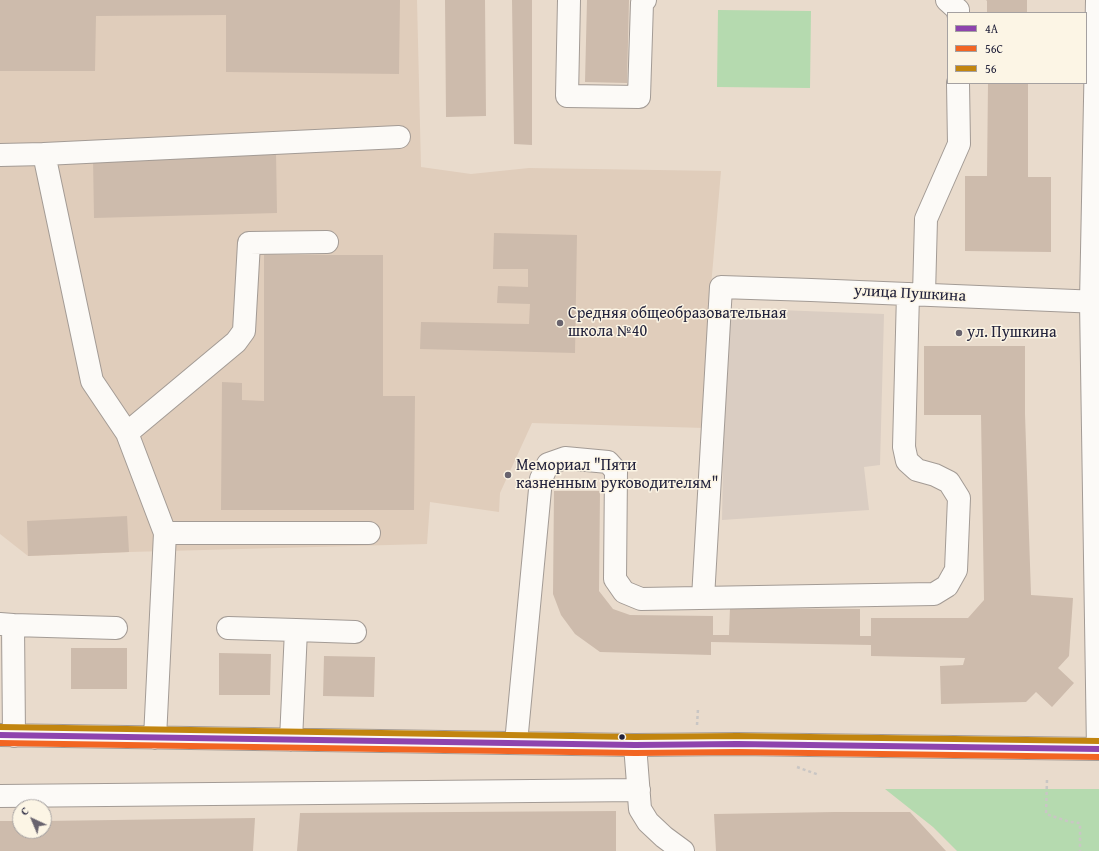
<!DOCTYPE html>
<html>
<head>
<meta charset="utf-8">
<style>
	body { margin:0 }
	#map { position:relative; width:1099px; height:851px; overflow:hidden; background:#e9dbcc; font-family:"Gentium Book Plus",serif }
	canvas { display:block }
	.legend { position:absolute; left:947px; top:12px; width:140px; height:72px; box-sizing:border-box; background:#fcf5e5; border:1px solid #a5a1a1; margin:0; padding:5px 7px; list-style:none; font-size:12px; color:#22223b }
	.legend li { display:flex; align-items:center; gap:8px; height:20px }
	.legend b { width:20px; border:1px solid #a5a1a1 }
	.north { position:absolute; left:12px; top:799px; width:40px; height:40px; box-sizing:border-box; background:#fcf5e5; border:1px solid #a5a1a1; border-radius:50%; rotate:316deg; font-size:11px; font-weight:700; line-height:16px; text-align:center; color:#22223b }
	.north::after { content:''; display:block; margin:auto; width:14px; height:18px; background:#68636e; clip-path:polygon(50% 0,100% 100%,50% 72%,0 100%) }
</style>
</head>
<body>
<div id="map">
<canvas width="1099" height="851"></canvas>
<ul class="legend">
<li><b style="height:5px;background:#8e44ad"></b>4А</li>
<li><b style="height:5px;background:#f26522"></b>56С</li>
<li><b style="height:5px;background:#c2850f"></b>56</li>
</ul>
<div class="north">С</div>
</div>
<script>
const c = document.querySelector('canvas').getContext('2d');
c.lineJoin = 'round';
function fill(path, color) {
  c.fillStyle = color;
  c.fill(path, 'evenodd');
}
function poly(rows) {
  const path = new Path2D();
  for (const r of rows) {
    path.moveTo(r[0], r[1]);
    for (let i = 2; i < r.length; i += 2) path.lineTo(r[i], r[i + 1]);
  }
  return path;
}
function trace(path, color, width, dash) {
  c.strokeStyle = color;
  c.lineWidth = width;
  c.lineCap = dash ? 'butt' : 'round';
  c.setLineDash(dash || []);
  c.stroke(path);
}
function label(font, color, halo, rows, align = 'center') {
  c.font = font + ' "Gentium Book Plus",serif';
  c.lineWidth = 3;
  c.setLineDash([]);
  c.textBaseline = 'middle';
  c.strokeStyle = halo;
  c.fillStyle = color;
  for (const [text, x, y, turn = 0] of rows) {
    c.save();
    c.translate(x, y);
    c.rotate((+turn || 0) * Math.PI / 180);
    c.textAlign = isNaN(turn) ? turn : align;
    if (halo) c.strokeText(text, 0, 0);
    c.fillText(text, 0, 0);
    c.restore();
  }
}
const built = poly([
	[0,0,417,0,421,167,471,174,529,168,721,171,711,286,705,428,532,423,500,493,499,512,430,502,427,544,129,552,28,556,0,534]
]);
const industrial = poly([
	[726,308,884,314,880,465,864,467,869,510,722,520]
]);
const green = poly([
	[718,10,811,11,810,88,717,87],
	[885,789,1099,789,1099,851,957,851,933,827]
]);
const building = poly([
	[0,0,400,0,399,74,226,72,226,15,96,16,95,71,0,71],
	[445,0,485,0,486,116,446,117],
	[512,0,532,0,532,145,514,144],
	[587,0,629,0,627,83,585,82],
	[986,0,1027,0,1027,13,987,13,987,1],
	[988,83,1028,83,1028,177,1051,177,1051,252,965,251,965,176,1001,176,987,176],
	[276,152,277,213,94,218,93,158],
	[494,233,577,235,575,353,420,349,421,322,529,324,530,304,497,303,498,286,528,287,528,269,493,269],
	[264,255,383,255,383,396,415,396,414,510,221,510,222,382,242,383,242,400,264,401],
	[924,346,1025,346,1025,414,1031,595,1073,598,1069,656,1058,668,1074,683,1052,707,1036,692,1026,702,941,704,940,666,963,665,965,658,871,656,871,645,711,642,711,655,600,652,575,634,561,615,553,594,554,491,600,491,599,591,613,609,630,615,713,616,713,635,729,635,730,608,860,609,860,636,871,636,871,618,968,618,984,600,981,415,924,415],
	[127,516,129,552,28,556,27,521],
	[71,648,127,648,127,689,71,689],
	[219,653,271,654,270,695,219,695],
	[324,656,375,657,374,697,323,696],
	[616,811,616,851,297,851,300,813],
	[835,812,910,812,946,851,716,851,714,814],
	[255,818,253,851,0,851,0,821,20,821,20,831,44,831,44,821]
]);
const path = poly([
	[697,725,698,709],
	[797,767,819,775],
	[1047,780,1046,814,1070,822,1080,823,1080,851]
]);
const minor = poly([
	[569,0,567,96,639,97,642,3,645,0],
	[947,0,958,10,958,13],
	[1097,0,1091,302,1098,749],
	[44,154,399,137],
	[0,155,44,154,92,381,127,433,165,533,155,738],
	[924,294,926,219,959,144,958,83],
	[127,433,236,342,244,331,249,243,327,242],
	[165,533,369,533],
	[703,598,721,287,811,290,1099,302],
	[0,624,13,625,14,736],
	[13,625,116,628],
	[228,628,296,630,291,740],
	[296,630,355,632],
	[0,735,635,745,737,744,1099,749],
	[516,743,541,479,548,464,565,458,608,462,616,471,615,579,624,592,641,599,934,594,947,586,956,570,959,498,949,482,935,475,917,470,907,461,904,447,908,294],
	[635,745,640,809,648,822,664,837,683,851],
	[0,796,639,790]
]);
const bus1 = poly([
	[0,735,635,745,737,744,1099,749]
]);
const bus2 = poly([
	[0,743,635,753,737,752,1099,757]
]);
const bus3 = poly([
	[0,727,635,737,737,736,1099,741]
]);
const markers = [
	[560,323,4,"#68636e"],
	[959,333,4,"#68636e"],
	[508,475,4,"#68636e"],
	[622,737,3.5,"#22223b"]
];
const streetNames = [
	["улица Пушкина",910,294,3]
];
const poiNames = [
	["Средняя общеобразовательная",568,314],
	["школа №40",568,332],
	["ул. Пушкина",967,333],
	["Мемориал \"Пяти",516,466],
	["казненным руководителям\"",516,484]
];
fill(built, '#e0cdbb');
fill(industrial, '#dacdc2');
fill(green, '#b5daaf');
fill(building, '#cdbbac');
trace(minor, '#a39b95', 24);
trace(path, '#c9c6c4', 2.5, [3, 3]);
trace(minor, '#fcfaf7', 22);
trace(bus1, '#8e44ad', 6);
trace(bus2, '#f26522', 6);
trace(bus3, '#c2850f', 6);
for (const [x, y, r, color] of markers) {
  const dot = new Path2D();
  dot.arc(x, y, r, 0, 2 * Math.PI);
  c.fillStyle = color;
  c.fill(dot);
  trace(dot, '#fcf5e5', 1.5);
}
label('16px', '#22223b', '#fcf5e5', streetNames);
label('16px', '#22223b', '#fcf5e5', poiNames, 'left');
</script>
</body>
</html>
